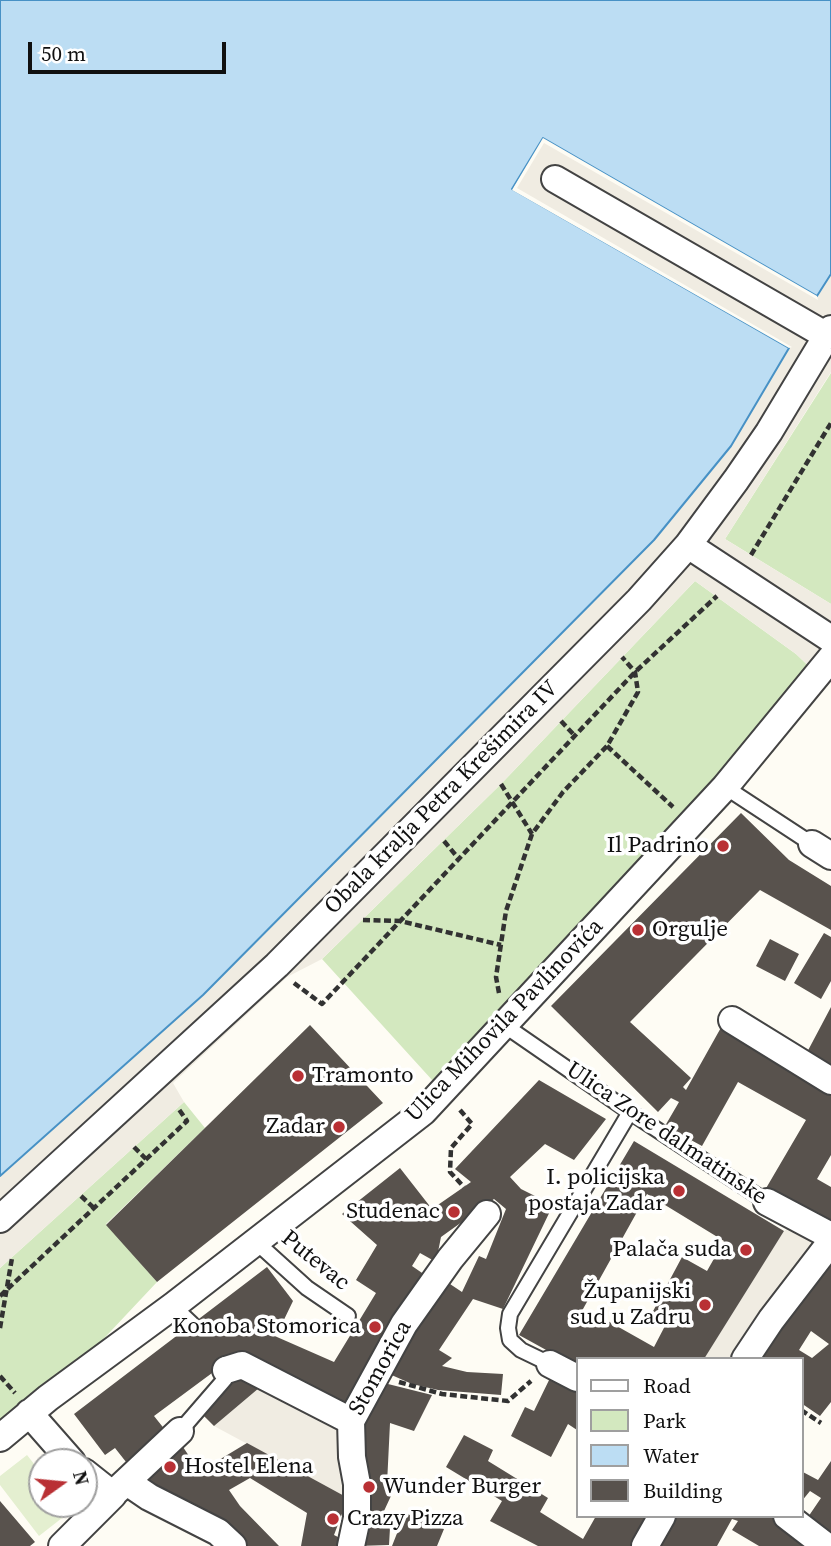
<!DOCTYPE html>
<html>
<head>
<meta charset="utf-8">
<style>
	body { margin:0 }
	#map { position:relative; width:831px; height:1546px; overflow:hidden; background:#fefcf4; font-family:"Source Serif 4",serif }
	canvas { display:block }
	.legend { position:absolute; left:576px; top:1357px; width:228px; height:161px; box-sizing:border-box; background:#fff; border:2px solid #9f9f9f; margin:0; padding:9px 12px; list-style:none; font-size:21px; color:#101010 }
	.legend li { display:flex; align-items:center; gap:14px; height:35px }
	.legend b { width:35px; border:2px solid #9f9f9f }
	.north { position:absolute; left:28px; top:1448px; width:70px; height:70px; box-sizing:border-box; background:#fff; border:2px solid #9f9f9f; border-radius:50%; rotate:75deg; font-size:19px; font-weight:700; line-height:28px; text-align:center; color:#101010 }
	.north::after { content:''; display:block; margin:auto; width:24px; height:32px; background:#b93034; clip-path:polygon(50% 0,100% 100%,50% 72%,0 100%) }
	.scale { position:absolute; left:28px; top:42px; width:198px; height:32px; box-sizing:border-box; border:4px solid #101010; border-top:0; padding-left:9px; font-size:21px; line-height:24px; white-space:nowrap; color:#101010; -webkit-text-stroke:5px #fff; paint-order:stroke }
</style>
</head>
<body>
<div id="map">
<canvas width="831" height="1546"></canvas>
<ul class="legend">
<li><b style="height:9px;background:#fff"></b>Road</li>
<li><b style="height:19px;background:#d3e8bf"></b>Park</li>
<li><b style="height:19px;background:#bcddf3"></b>Water</li>
<li><b style="height:19px;background:#58524d"></b>Building</li>
</ul>
<div class="north">N</div>
<div class="scale">50 m</div>
</div>
<script>
const c = document.querySelector('canvas').getContext('2d');
c.lineJoin = 'round';
function fill(path, color) {
  c.fillStyle = color;
  c.fill(path, 'evenodd');
}
function poly(rows) {
  const path = new Path2D();
  for (const r of rows) {
    path.moveTo(r[0], r[1]);
    for (let i = 2; i < r.length; i += 2) path.lineTo(r[i], r[i + 1]);
  }
  return path;
}
function trace(path, color, width, dash) {
  c.strokeStyle = color;
  c.lineWidth = width;
  c.lineCap = dash ? 'butt' : 'round';
  c.setLineDash(dash || []);
  c.stroke(path);
}
function label(font, color, halo, rows, align = 'center') {
  c.font = font + ' "Source Serif 4",serif';
  c.lineWidth = 7;
  c.setLineDash([]);
  c.textBaseline = 'middle';
  c.strokeStyle = halo;
  c.fillStyle = color;
  for (const [text, x, y, turn = 0] of rows) {
    c.save();
    c.translate(x, y);
    c.rotate((+turn || 0) * Math.PI / 180);
    c.textAlign = isNaN(turn) ? turn : align;
    if (halo) c.strokeText(text, 0, 0);
    c.fillText(text, 0, 0);
    c.restore();
  }
}
const green = poly([
	[831,373,831,604,725,539],
	[695,581,796,654,818,675,443,1092,322,959,501,784],
	[184,1102,205,1128,106,1224,157,1282,48,1398,0,1438,0,1268]
]);
const pitch = poly([
	[27,1455,42,1474,42,1504,66,1504,71,1511,39,1536,0,1485,0,1476]
]);
const plaza = poly([
	[543,138,818,296,831,274,831,372,725,539,831,604,831,659,818,675,796,654,695,581,501,784,322,959,287,977,173,1083,184,1102,0,1268,0,1176,203,995,654,540,730,446,789,348,512,190],
	[800,1220,831,1228,759,1359,704,1359,784,1231],
	[259,1388,348,1413,348,1498,214,1426]
]);
const water = poly([
	[0,0,831,0,831,274,817,296,543,138,512,189,789,348,731,446,654,540,203,995,0,1176,0,0]
]);
const pier = poly([
	[543,138,817,296,818,300,544,143,517,188,792,347,789,348,512,190]
]);
const building = poly([
	[741,813,789,860,831,886,831,930,760,890,630,1022,691,1078,683,1087,686,1090,723,1024,831,1086,831,1155,817,1179,831,1187,831,1228,765,1190,806,1120,738,1082,702,1146,665,1126,679,1102,671,1098,658,1112,551,1006],
	[824,933,831,937,831,981,821,999,794,983],
	[770,939,799,954,785,981,756,966],
	[831,1007,831,1073,804,1058],
	[310,1025,383,1103,157,1282,106,1225],
	[539,1080,606,1119,574,1160,545,1144,510,1177,521,1189,553,1205,503,1309,473,1299,439,1350,452,1358,442,1366,467,1372,503,1374,501,1395,438,1390,412,1384,387,1373,444,1280,462,1292,479,1256,486,1259,506,1209,494,1199,441,1237,436,1262,420,1253,412,1266,425,1275,348,1413,235,1356,154,1416,170,1436,130,1467,115,1448,105,1455,74,1414,267,1267,293,1301,279,1330,265,1321,261,1330,334,1362,376,1293,356,1280,377,1245,342,1214,400,1168,432,1209,471,1182,455,1169],
	[634,1141,784,1231,704,1359,577,1359,577,1367,519,1335],
	[647,1194,724,1241,707,1271,682,1257,651,1315,666,1324,654,1347,599,1316,593,1326,578,1318],
	[831,1251,831,1402,820,1416,801,1403,801,1359,759,1359],
	[811,1331,829,1344,812,1358,799,1350],
	[241,1369,259,1388,214,1426,203,1415],
	[551,1376,577,1389,577,1430,568,1424,551,1457,511,1436,525,1407,534,1411],
	[380,1382,432,1395,414,1431,390,1423,387,1484,396,1485,384,1511,382,1527,390,1528,389,1545,358,1546,360,1443,365,1415],
	[464,1435,493,1450,488,1461,548,1498,540,1512,583,1539,596,1516,654,1516,637,1546,538,1546,490,1521,502,1501,446,1467],
	[179,1441,201,1474,209,1466,247,1443,348,1498,334,1535,348,1542,345,1546,301,1546,307,1513,250,1478,229,1490,240,1506,279,1546,244,1546,137,1480],
	[831,1461,831,1537,806,1520,821,1498,810,1491,801,1502,801,1471,818,1480],
	[0,1501,35,1542,30,1546,0,1546],
	[405,1513,444,1529,437,1546,392,1546],
	[672,1516,772,1516,812,1546,759,1546,732,1530,738,1521,732,1519,717,1546,655,1546]
]);
const path = poly([
	[751,555,831,423],
	[561,721,575,736],
	[607,746,673,807],
	[501,784,532,834],
	[444,841,459,859],
	[363,920,400,921,501,945],
	[294,983,322,1004,635,672,717,596],
	[499,993,496,977,506,911,532,834,563,792,607,746,638,692,635,672,622,657],
	[460,1110,472,1124,451,1148,450,1172,464,1187],
	[134,1147,146,1159],
	[81,1196,94,1208],
	[0,1296,187,1121,178,1108],
	[0,1328,12,1258],
	[0,1376,15,1393],
	[399,1382,442,1394,508,1401,531,1381],
	[801,1410,821,1423]
]);
const lane = poly([
	[725,787,812,844],
	[504,1025,630,1112,767,1202],
	[255,1241,307,1288,348,1316],
	[173,1306,192,1324],
	[550,1364,521,1350,510,1340,508,1328,510,1314,630,1112],
	[180,1431,225,1379,225,1364]
]);
const street = poly([
	[555,179,827,336],
	[688,545,831,639],
	[812,844,831,856],
	[732,1020,831,1081],
	[767,1202,831,1236],
	[0,1219,277,965,639,600,688,545,736,480,769,432,831,329],
	[745,1359,771,1320,831,1242],
	[550,1364,577,1378],
	[226,1370,242,1365,351,1421],
	[29,1413,72,1462],
	[0,1438,48,1398,173,1306,423,1112,725,787,831,658],
	[127,1482,149,1497,218,1532,233,1546],
	[114,1493,180,1431],
	[787,1516,826,1546],
	[62,1546,113,1495,84,1472],
	[351,1546,357,1518,357,1484,352,1457,351,1421,404,1324,450,1259,487,1214],
	[645,1546,662,1516]
]);
const markers = [
	[723,846,7,"#b93034"],
	[638,930,7,"#b93034"],
	[298,1076,7,"#b93034"],
	[339,1127,7,"#b93034"],
	[679,1191,7,"#b93034"],
	[454,1212,7,"#b93034"],
	[746,1250,7,"#b93034"],
	[705,1305,7,"#b93034"],
	[375,1327,7,"#b93034"],
	[170,1467,7,"#b93034"],
	[369,1487,7,"#b93034"],
	[333,1519,7,"#b93034"]
];
const streetNames = [
	["Obala kralja Petra Krešimira IV",442,798,-45],
	["Ulica Mihovila Pavlinovića",505,1021,-46],
	["Ulica Zore dalmatinske",666,1134,34],
	["Putevac",315,1261,39],
	["Stomorica",381,1368,-61]
];
const poiNames = [
	["Il Padrino",709,846],
	["Orgulje",652,930,"left"],
	["Tramonto",312,1076,"left"],
	["Zadar",325,1127],
	["I. policijska",665,1178],
	["postaja Zadar",665,1204],
	["Studenac",440,1212],
	["Palača suda",732,1250],
	["Županijski",691,1292],
	["sud u Zadru",691,1318],
	["Konoba Stomorica",361,1327],
	["Hostel Elena",184,1467,"left"],
	["Wunder Burger",383,1487,"left"],
	["Crazy Pizza",347,1519,"left"]
];
fill(green, '#d3e8bf');
fill(pitch, '#e4efd0');
fill(plaza, '#f0ece2');
fill(water, '#bcddf3');
trace(water, '#4791c5', 2);
fill(pier, '#fefcf4');
fill(building, '#58524d');
trace(lane, '#434343', 18);
trace(street, '#434343', 30);
trace(path, '#323232', 4.5, [7, 3.5]);
trace(lane, '#fff', 14);
trace(street, '#fff', 26);
for (const [x, y, r, color] of markers) {
  const dot = new Path2D();
  dot.arc(x, y, r, 0, 2 * Math.PI);
  c.fillStyle = color;
  c.fill(dot);
  trace(dot, '#fff', 2.5);
}
label('23px', '#101010', '#fff', streetNames);
label('23px', '#101010', '#fff', poiNames, 'right');
</script>
</body>
</html>
